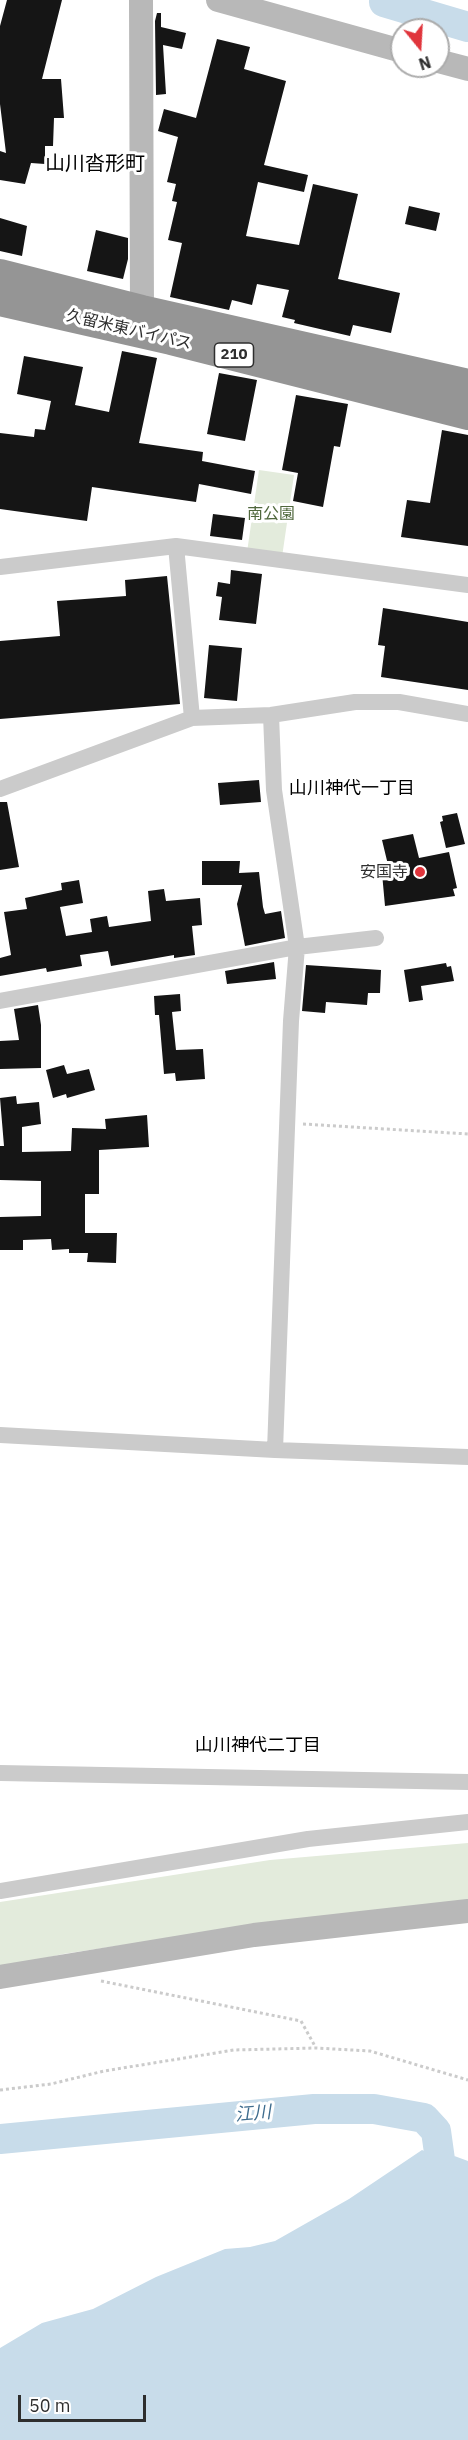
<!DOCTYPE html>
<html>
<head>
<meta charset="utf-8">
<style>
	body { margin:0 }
	#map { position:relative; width:468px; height:2440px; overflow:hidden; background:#fff; font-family:"IBM Plex Sans",sans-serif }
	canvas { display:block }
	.north { position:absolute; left:390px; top:18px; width:60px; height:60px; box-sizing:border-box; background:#fff; border:2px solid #ababab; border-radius:50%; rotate:162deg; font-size:16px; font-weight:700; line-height:24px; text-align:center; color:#2e2e2e }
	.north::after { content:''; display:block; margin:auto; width:21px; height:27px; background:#e0353c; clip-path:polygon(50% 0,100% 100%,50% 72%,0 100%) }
	.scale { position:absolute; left:18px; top:2395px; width:128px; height:27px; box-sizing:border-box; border:3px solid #2e2e2e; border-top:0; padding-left:8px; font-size:18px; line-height:21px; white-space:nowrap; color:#2e2e2e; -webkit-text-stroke:4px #fff; paint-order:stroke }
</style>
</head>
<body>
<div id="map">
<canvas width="468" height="2440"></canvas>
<div class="north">N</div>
<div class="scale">50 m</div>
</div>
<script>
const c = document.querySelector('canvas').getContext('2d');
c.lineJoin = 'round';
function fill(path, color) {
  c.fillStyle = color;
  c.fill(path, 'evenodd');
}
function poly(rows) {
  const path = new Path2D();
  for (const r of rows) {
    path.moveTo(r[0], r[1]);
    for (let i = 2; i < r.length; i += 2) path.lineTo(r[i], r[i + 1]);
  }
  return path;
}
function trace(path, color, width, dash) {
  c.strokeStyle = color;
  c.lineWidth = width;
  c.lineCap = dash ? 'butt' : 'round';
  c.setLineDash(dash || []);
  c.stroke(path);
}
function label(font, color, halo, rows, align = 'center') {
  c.font = font + ' "IBM Plex Sans","Noto Sans JP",sans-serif';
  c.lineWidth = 6;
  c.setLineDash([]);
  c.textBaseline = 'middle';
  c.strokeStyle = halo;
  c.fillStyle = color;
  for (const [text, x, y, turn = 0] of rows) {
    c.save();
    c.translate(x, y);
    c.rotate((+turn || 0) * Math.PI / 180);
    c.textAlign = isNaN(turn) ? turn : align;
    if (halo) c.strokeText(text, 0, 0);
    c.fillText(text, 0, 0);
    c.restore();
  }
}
const green = poly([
	[259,470,294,475,282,557,247,552],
	[468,1843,468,1904,243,1927,63,1954,0,1968,0,1902,270,1860]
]);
const water = poly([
	[422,2150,461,2168,468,2164,468,2440,0,2440,0,2348,42,2323,93,2309,156,2277,225,2249,250,2247,275,2241,349,2199]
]);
const stream = poly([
	[376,0,384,2]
]);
const river = poly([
	[384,2,468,27],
	[0,2139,314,2109,374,2109,424,2118,436,2131,441,2167,468,2177]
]);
const building = poly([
	[7,0,62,0,42,79,61,79,64,118,54,118,53,146,45,146,45,164,31,163,25,184,0,180,0,151,6,153,0,104,0,26],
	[157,13,161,13,161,27,186,33,182,49,163,45,166,94,156,95,155,21],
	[217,39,250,47,244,69,286,81,264,165,308,175,304,192,258,182,246,236,299,245,313,184,358,194,338,279,400,293,391,333,353,325,350,336,294,323,295,320,282,317,289,290,257,284,252,305,232,300,229,310,170,297,182,243,168,240,177,202,172,201,176,184,167,182,178,137,158,131,164,109,196,118],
	[409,206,440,213,436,231,405,224],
	[0,218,27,226,22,256,0,251],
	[96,230,128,238,128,259,123,279,87,271],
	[122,351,157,358,139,443,203,452,202,461,255,471,251,494,199,484,196,502,92,487,87,521,0,509,0,433,34,437,35,429,45,430,51,401,17,394,24,356,83,367,75,405,109,412],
	[219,373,257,380,245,441,207,434],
	[296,395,348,404,340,447,334,446,323,507,293,501,298,473,282,470],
	[442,430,468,435,468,546,401,537,407,500,430,503],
	[213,514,245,518,242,540,210,536],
	[231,570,262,574,256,624,219,620,222,597,216,596,218,582,230,584],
	[167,576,180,704,0,719,0,641,60,636,57,601,126,596,125,580],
	[383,608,468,622,468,690,381,677,385,646,378,645],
	[209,645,242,648,237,701,204,698],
	[259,780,261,802,220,805,218,783],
	[0,802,7,802,19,867,0,870],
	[457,813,465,844,446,848,440,822,443,821,442,816],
	[413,834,419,858,449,852,457,888,453,889,455,896,385,906,382,873,389,869,382,840],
	[202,861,240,861,239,873,259,872,263,907,265,914,281,911,285,938,245,946,237,904,242,885,202,885],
	[79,880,83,903,60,907,66,936,92,932,90,919,107,916,109,927,151,921,148,891,164,889,166,901,200,898,202,925,192,926,195,955,174,958,174,955,111,966,108,951,80,955,82,966,47,972,46,968,0,976,0,958,11,955,4,912,27,909,25,898,62,890,61,883],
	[274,962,276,979,227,984,225,971],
	[446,963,447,967,451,966,454,981,421,986,423,1000,409,1002,404,970],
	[306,965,381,970,380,993,368,993,367,1005,326,1002,325,1013,302,1011],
	[180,994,181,1011,172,1012,176,1050,203,1049,205,1079,176,1081,175,1073,164,1074,159,1015,155,1015,154,996],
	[38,1005,41,1025,41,1068,0,1069,0,1041,19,1040,14,1009],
	[64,1065,67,1074,89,1069,95,1090,67,1098,66,1094,53,1098,46,1070],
	[16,1096,17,1104,39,1102,41,1124,22,1127,22,1152,71,1151,72,1128,106,1129,105,1119,147,1115,149,1147,99,1150,99,1194,85,1194,85,1233,117,1233,116,1263,87,1262,88,1253,69,1253,69,1249,52,1250,51,1239,23,1240,23,1250,0,1250,0,1217,41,1216,41,1181,0,1180,0,1146,4,1146,0,1098]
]);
const path = poly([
	[303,1124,468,1134],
	[101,1981,301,2021,316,2048],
	[0,2090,51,2084,104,2071,234,2050,316,2048,370,2051,468,2080]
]);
const street = poly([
	[176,546,192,718],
	[0,567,176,546,468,585],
	[271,715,274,790,297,947,291,1021,275,1450],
	[0,789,192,718,271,715,355,702,399,702,468,714],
	[0,1001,297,947,376,938],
	[0,1435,275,1450,468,1457],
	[0,1773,468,1782],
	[0,1891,308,1839,468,1822]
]);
const secondary = poly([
	[141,0,142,311],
	[218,0,402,51],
	[438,61,468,69],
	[0,1977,254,1935,468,1911]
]);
const highway = poly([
	[0,275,142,311,468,385],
	[0,300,171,339,468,414]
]);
const markers = [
	[420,872,6,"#e0353c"]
];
const shields = [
	[234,355,39]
];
const shieldNames = [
	["210",234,355]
];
const streetNames = [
	["久留米東バイパス",129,330,13]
];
const parkNames = [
	["南公園",271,514]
];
const poiNames = [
	["安国寺",408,872]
];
const neighbourhoodNames = [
	["山川神代一丁目",352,789],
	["山川神代二丁目",258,1746]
];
const waterNames = [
	["江川",253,2114,-5]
];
const quarterNames = [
	["山川沓形町",95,164]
];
fill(green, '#e3ebdc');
fill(water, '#c8dcea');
trace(stream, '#c8dcea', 5);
trace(river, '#c8dcea', 30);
fill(building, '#151515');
trace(path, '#cbcbcb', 3, [3, 3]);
trace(street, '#cbcbcb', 16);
trace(secondary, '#b8b8b8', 24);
trace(highway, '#959595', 32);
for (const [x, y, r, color] of markers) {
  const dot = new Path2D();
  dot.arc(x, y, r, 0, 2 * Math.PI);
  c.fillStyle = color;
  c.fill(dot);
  trace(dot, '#fff', 2);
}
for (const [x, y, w] of shields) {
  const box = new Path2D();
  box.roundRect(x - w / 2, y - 12, w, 24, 4.5);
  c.fillStyle = '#fff';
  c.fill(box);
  trace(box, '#2e2e2e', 1.5);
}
label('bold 15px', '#2e2e2e', null, shieldNames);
label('16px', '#2e2e2e', '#fff', streetNames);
label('16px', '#50683d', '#fff', parkNames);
label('16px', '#2e2e2e', '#fff', poiNames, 'right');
label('18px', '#000', '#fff', neighbourhoodNames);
label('italic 18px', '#3e6c8e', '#fff', waterNames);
label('20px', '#000', '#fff', quarterNames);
</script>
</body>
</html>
